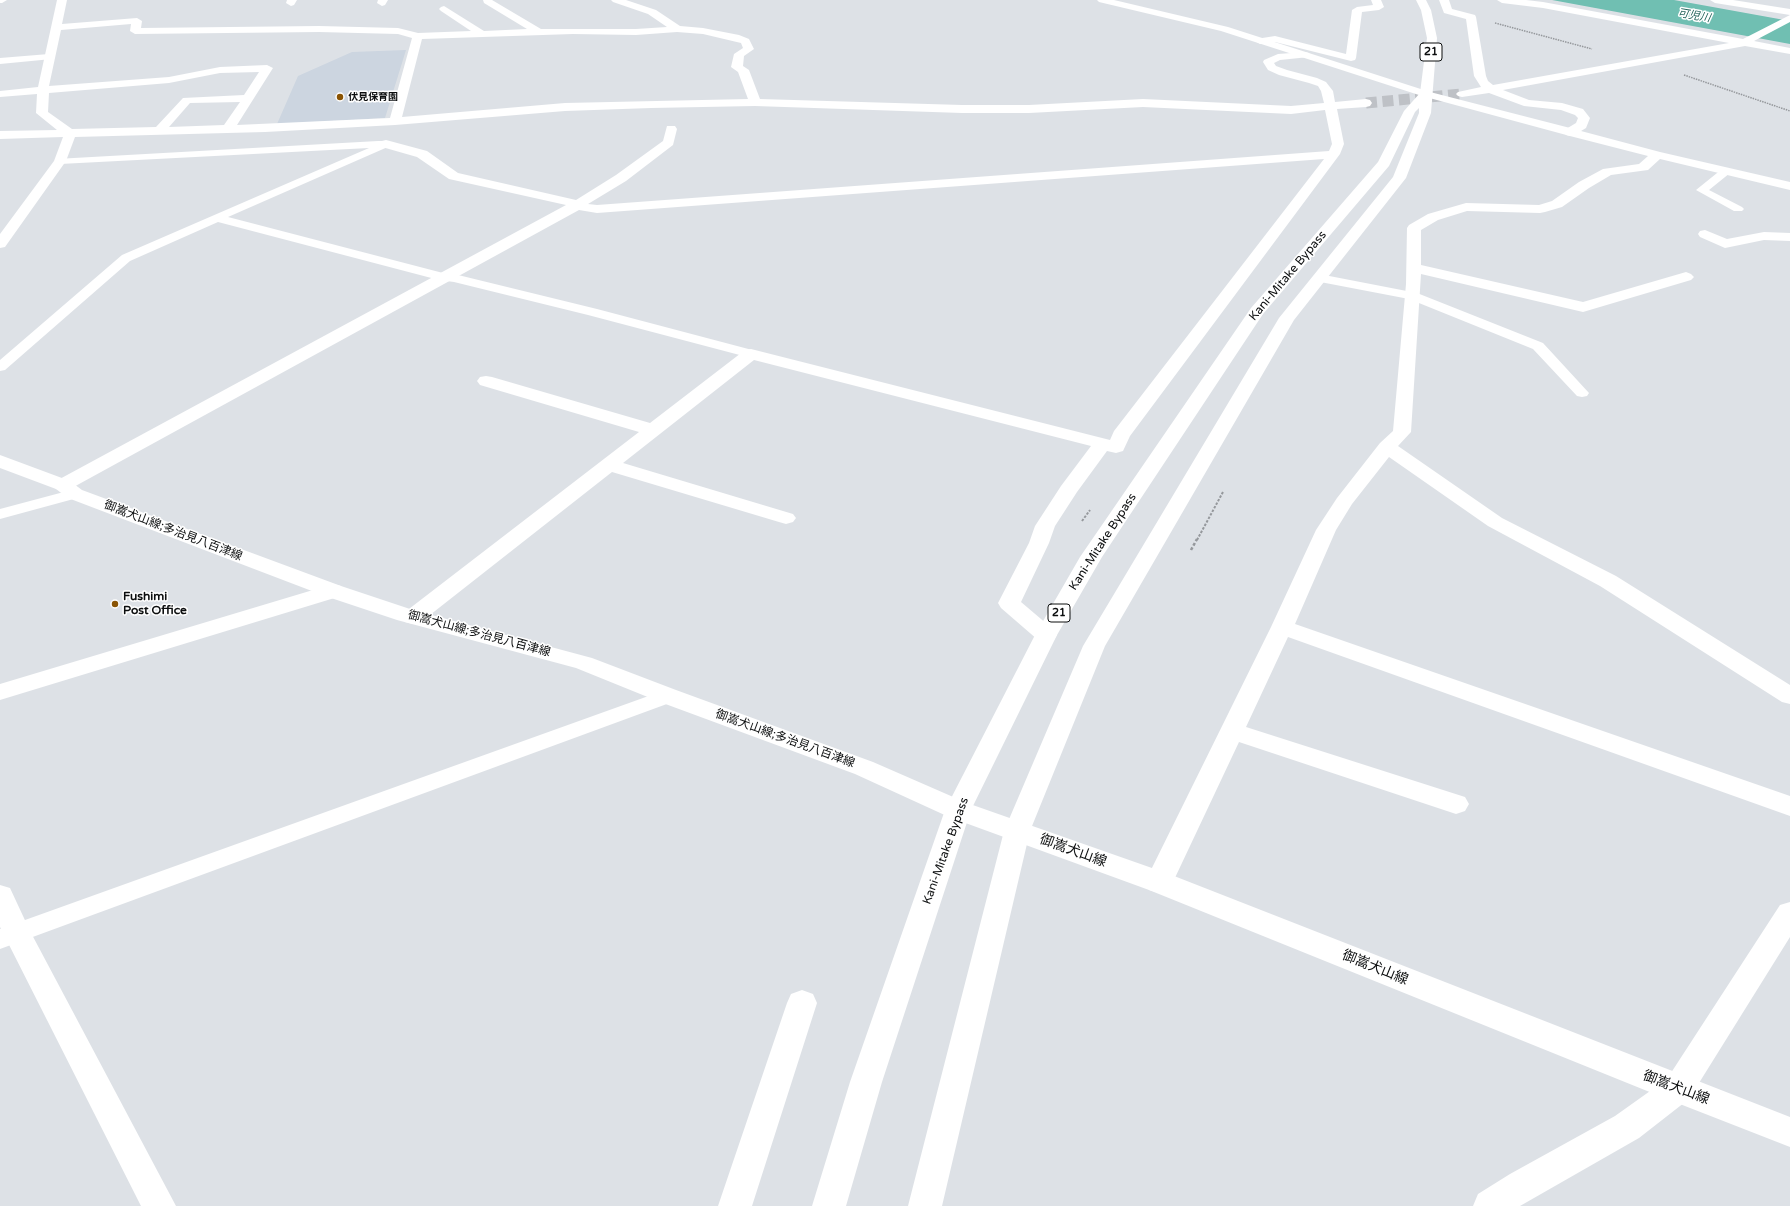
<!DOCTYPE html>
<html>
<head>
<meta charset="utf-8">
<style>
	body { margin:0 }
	canvas { display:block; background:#dde1e6 }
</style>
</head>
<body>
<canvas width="1790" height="1206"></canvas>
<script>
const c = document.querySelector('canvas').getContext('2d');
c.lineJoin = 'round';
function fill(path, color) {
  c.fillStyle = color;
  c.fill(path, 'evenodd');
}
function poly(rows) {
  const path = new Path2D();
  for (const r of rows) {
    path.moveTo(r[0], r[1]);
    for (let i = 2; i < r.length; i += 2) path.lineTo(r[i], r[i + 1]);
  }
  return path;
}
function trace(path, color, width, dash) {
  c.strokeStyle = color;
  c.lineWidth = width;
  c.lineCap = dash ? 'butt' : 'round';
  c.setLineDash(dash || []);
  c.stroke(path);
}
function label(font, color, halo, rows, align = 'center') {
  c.font = font + ' "Varela Round","Noto Sans JP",sans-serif';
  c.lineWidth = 3;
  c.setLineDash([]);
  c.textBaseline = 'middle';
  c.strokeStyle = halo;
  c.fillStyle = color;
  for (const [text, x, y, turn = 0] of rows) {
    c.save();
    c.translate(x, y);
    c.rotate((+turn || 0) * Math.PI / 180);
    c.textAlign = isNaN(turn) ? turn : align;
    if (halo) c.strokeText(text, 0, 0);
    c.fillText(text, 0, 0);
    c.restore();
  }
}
const built = poly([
	[406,50,385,118,277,124,298,76,352,52]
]);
const water = poly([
	[1552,0,1674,0,1790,21,1790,44]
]);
const streetTunnel = poly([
	[1366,103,1462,94]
]);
const pathFar2 = poly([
	[1495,23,1592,49],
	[1684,75,1790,111]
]);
const pathFar1 = poly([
	[1082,521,1090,510],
	[1197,540,1223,492]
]);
const path = poly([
	[1191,550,1197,539]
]);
const lane = poly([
	[49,54,53,57,52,59,0,64,0,58,49,54],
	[378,141,386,141,391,144,390,146,228,217,443,273,454,274,597,309,756,351,758,354,756,357,751,358,588,315,454,282,439,280,218,222,130,261,5,370,0,371,0,360,122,255,369,148,60,164,56,163,55,161,56,159,378,141],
	[1726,168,1731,171,1730,173,1709,190,1742,207,1744,209,1742,211,1734,211,1696,190,1722,169,1726,168],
	[1319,274,1417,293,1543,343,1589,393,1587,396,1582,397,1577,396,1533,349,1409,299,1315,281,1313,278,1315,275,1319,274],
	[75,489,81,491,83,494,81,497,0,519,0,509,75,489],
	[668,689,675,691,678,696,675,701,0,949,0,929,668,689]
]);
const street = poly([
	[0,0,7,0,2,3,0,3,0,0],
	[57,0,67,0,62,24,137,18,142,21,141,28,319,26,398,28,418,33,471,31,441,11,439,9,441,7,444,6,484,31,527,29,484,3,483,0,492,0,541,29,636,29,667,27,648,14,613,2,611,0,626,0,656,10,680,26,703,28,739,35,749,39,754,49,744,56,743,66,749,70,760,99,962,105,1029,105,1143,99,1291,106,1324,103,1321,91,1318,86,1309,83,1279,75,1268,70,1263,62,1264,60,1278,54,1305,52,1309,53,1310,55,1309,57,1280,60,1274,63,1276,66,1287,70,1317,78,1326,82,1333,91,1335,102,1366,99,1370,100,1372,103,1370,106,1366,107,1337,109,1344,144,1340,154,1130,436,1123,451,1116,453,1107,451,1077,492,1055,526,1049,543,1021,602,1054,630,1057,635,1054,640,1046,642,1038,640,1001,608,998,603,1029,543,1035,526,1061,486,1091,446,754,360,623,463,793,514,796,518,793,522,786,524,779,522,612,472,421,622,413,624,405,622,402,617,405,612,639,432,480,385,477,381,480,377,486,376,492,377,650,423,745,350,751,349,1110,440,1114,431,1324,159,597,213,579,210,70,489,63,491,56,489,53,485,56,481,566,205,449,179,417,157,382,147,380,144,382,141,386,140,427,151,458,173,576,200,616,175,663,141,667,126,675,126,677,129,673,145,626,181,588,204,597,205,1329,151,1332,144,1325,110,1291,114,1143,107,1029,113,962,113,755,106,651,108,565,111,395,125,265,132,75,137,66,161,5,247,0,248,0,234,54,161,63,137,0,139,0,131,57,130,36,113,37,94,0,97,0,91,38,87,57,0],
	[131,24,130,31,135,34,319,32,398,34,412,38,390,118,237,125,273,68,267,65,220,67,169,77,49,86,61,30,131,24],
	[677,32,703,34,741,43,743,48,734,54,731,67,738,72,748,99,565,103,402,117,422,39,573,34,636,35,677,32],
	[259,72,244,95,183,98,156,127,72,129,48,112,49,93,169,83,220,73,259,72],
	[240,102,224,125,169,127,190,103,240,102],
	[287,0,297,0,294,5,291,6,286,3,287,0],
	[378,0,388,0,385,5,382,6,377,3,378,0],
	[1371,0,1381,0,1384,7,1379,10,1362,12,1356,58,1355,60,1351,61,1275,42,1260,44,1255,41,1256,39,1275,36,1346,54,1352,10,1357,7,1373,5,1371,0],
	[1439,0,1449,0,1452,9,1475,15,1476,17,1486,76,1488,81,1493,85,1729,43,1543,8,1502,3,1497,0,1526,0,1543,2,1743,39,1790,15,1715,3,1710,0,1733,0,1790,9,1790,22,1754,41,1790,48,1790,54,1745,46,1503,90,1529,100,1562,103,1583,109,1590,118,1586,128,1581,131,1660,152,1790,182,1790,190,1660,159,1648,170,1611,175,1589,188,1562,207,1545,212,1540,213,1467,211,1438,220,1421,230,1421,265,1583,302,1686,272,1691,274,1694,277,1691,280,1583,312,1421,274,1411,432,1398,446,1502,518,1616,576,1790,685,1790,704,1782,702,1600,586,1488,526,1389,457,1352,504,1336,530,1295,624,1790,796,1790,816,1288,637,1246,727,1465,797,1469,804,1465,811,1456,814,1239,742,1173,882,1169,890,1159,893,1149,890,1145,882,1271,627,1316,530,1337,498,1380,443,1393,431,1406,284,1407,228,1409,225,1428,214,1466,203,1539,205,1552,201,1579,182,1603,169,1639,164,1648,156,1566,135,1564,132,1566,129,1576,123,1578,118,1575,115,1561,110,1524,106,1489,93,1462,97,1458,96,1456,94,1458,92,1481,87,1474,76,1466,19,1444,13,1439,0],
	[1705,230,1727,239,1764,232,1790,233,1790,241,1764,240,1725,248,1700,237,1698,234,1700,231,1705,230],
	[333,584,341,586,344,591,341,596,0,700,0,684,333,584],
	[0,885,10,888,30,931,176,1206,141,1206,0,927,0,885],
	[1790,902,1790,937,1689,1099,1639,1138,1520,1206,1473,1206,1478,1194,1510,1174,1615,1116,1667,1079,1780,905,1790,902],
	[802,990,813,994,817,1003,752,1206,718,1206,787,1003,791,994,802,990]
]);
const secondary = poly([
	[1097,0,1114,0,1228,27,1430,92,1574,129,1576,132,1574,135,1570,136,1422,96,1221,31,1099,2,1097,0],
	[0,455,70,481,82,490,341,586,413,610,592,658,676,690,873,762,967,803,1169,874,1790,1117,1790,1147,1667,1099,1149,890,949,817,855,774,660,702,576,668,397,620,325,596,68,498,56,489,0,468,0,455]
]);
const highway = poly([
	[1416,0,1426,0,1431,10,1437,38,1431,113,1406,178,1294,320,1105,646,1030,831,942,1206,908,1206,1004,831,1083,646,1279,318,1393,177,1419,113,1419,108,1415,112,1389,166,1263,314,1102,557,1057,635,971,810,882,1082,846,1206,812,1206,850,1082,945,810,1035,635,1080,557,1251,308,1378,162,1404,111,1420,93,1427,38,1421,10,1416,0]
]);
const markers = [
	[340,97,4,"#8a5404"],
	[115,604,4,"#8a5404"]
];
const farPoinames = [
	["伏見保育園",348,97]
];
const farWaternames = [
	["可児川",1694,16,10]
];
const shields = [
	[1431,52,22],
	[1059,613,22]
];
const shieldNames = [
	["21",1431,52],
	["21",1059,613]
];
const streetNames = [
	["Kani-Mitake Bypass",1288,276,-50],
	["御嵩犬山線;多治見八百津線",173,531,21],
	["Kani-Mitake Bypass",1103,542,-57],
	["御嵩犬山線;多治見八百津線",479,634,15],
	["御嵩犬山線;多治見八百津線",785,739,20],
	["Kani-Mitake Bypass",946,851,-70]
];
const poiNames = [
	["Fushimi",123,597],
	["Post Office",123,611]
];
const nearStreetnames = [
	["御嵩犬山線",1073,851,20],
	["御嵩犬山線",1375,968,22],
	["御嵩犬山線",1676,1088,21]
];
fill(built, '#ccd5e0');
fill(water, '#70bfb2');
trace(streetTunnel, '#bec1c6', 11, [11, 5.5]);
trace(pathFar2, '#95989c', 1.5, [1.5, 1]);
trace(pathFar1, '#95989c', 2, [2.5, 1.5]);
trace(path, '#95989c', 2.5, [3, 2]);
fill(lane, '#fff');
fill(street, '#fff');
fill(secondary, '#fff');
fill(highway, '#fff');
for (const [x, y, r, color] of markers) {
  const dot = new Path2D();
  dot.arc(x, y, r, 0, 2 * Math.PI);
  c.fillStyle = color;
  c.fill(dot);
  trace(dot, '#fff', 1.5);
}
label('bold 10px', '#0c0e0f', '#fff', farPoinames, 'left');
label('italic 11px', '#1f6057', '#fff', farWaternames);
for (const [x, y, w] of shields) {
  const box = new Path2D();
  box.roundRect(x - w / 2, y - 9, w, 18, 3);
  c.fillStyle = '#fff';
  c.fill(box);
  trace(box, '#0c0e0f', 1);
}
label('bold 11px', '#0c0e0f', null, shieldNames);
label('12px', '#0c0e0f', '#fff', streetNames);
label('bold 12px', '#0c0e0f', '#fff', poiNames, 'left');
label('14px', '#0c0e0f', '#fff', nearStreetnames);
</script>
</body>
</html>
